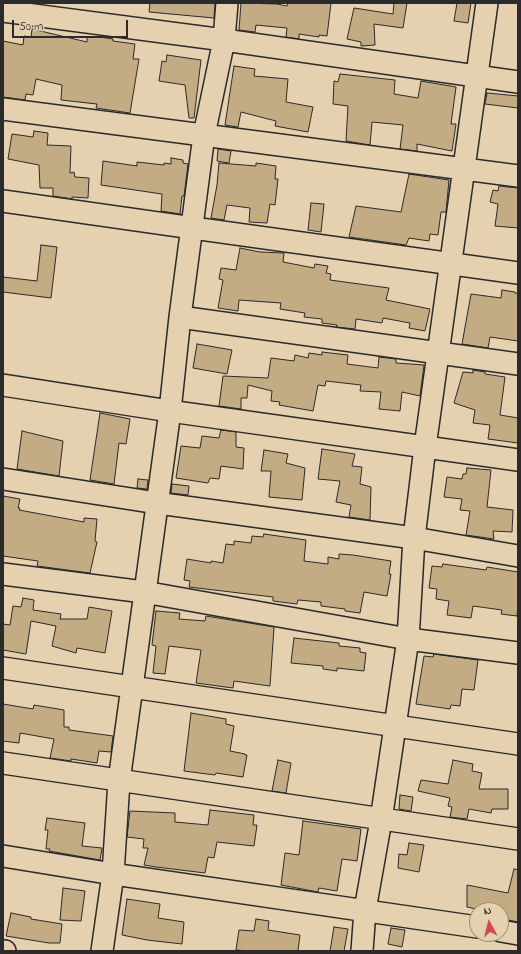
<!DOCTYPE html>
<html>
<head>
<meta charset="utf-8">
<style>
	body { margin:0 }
	#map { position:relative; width:521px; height:954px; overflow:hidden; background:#e5d1af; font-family:"Indie Flower",sans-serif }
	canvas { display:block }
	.frame { position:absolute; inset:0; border:4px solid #2b2b2b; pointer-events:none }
	.north { position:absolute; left:469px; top:902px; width:40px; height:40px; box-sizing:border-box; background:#e5d1af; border:1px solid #9b8f7a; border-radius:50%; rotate:353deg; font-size:11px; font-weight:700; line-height:16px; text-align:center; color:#2b2b2b }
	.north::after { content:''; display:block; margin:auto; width:14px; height:18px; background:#d1495b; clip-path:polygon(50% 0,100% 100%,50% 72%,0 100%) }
	.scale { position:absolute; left:12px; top:20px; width:116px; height:18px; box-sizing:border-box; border:2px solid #2b2b2b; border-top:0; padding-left:5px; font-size:12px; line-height:14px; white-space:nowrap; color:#2b2b2b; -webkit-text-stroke:3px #e5d1af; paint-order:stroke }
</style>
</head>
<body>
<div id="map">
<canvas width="521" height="954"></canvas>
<div class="frame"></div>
<div class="north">N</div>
<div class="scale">50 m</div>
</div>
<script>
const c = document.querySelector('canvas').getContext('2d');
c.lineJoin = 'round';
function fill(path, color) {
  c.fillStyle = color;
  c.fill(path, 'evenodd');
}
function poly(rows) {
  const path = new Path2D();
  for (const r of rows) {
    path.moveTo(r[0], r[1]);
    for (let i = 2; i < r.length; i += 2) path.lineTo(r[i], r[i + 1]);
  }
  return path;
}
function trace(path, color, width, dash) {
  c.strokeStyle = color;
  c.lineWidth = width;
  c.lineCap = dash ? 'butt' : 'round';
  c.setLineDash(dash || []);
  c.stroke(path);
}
const building = poly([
	[150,3,215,3,214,18,149,12,150,3],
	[241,3,277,4,287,6,288,3,331,3,327,36,319,35,319,37,299,34,299,39,286,37,287,28,256,25,255,32,239,30,241,3],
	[394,3,407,3,403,28,374,24,375,45,361,46,361,42,347,39,354,8,393,14,394,3],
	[457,3,471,3,468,23,454,21,457,3],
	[32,29,87,42,87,37,100,37,113,39,113,41,135,44,133,59,139,59,130,113,96,108,97,104,61,100,62,85,36,79,33,95,26,94,25,100,3,97,3,41,23,45,24,36,31,37,32,29],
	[167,55,201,60,194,118,189,118,185,85,159,81,162,61,166,62,167,55],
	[234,66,255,69,254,76,288,79,286,102,313,107,308,132,275,126,276,121,241,112,238,127,225,125,234,66],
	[340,74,395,80,394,94,418,98,421,81,456,87,451,124,456,124,452,151,417,144,417,151,400,149,403,125,372,122,370,145,346,141,348,106,333,104,334,81,338,82,340,74],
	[487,93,518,96,518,108,485,104,487,93],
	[34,131,48,133,47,145,71,146,70,173,74,172,75,177,89,178,88,198,72,197,72,199,53,196,53,188,40,188,39,165,8,159,12,134,33,137,34,131],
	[218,149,231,151,229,163,217,161,218,149],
	[171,158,183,160,183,163,188,164,184,196,182,196,180,214,161,211,162,194,101,185,103,161,137,166,137,162,164,165,164,163,171,164,171,158],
	[219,163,256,166,256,163,276,166,275,179,278,179,275,205,270,204,267,223,249,222,250,208,227,205,224,220,211,218,217,185,219,163],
	[409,174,449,180,446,212,441,212,438,235,430,234,429,241,409,238,406,245,349,237,356,206,401,212,409,174],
	[499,186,518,188,518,228,495,226,498,204,490,202,493,190,498,191,499,186],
	[311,203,324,204,321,232,308,230,311,203],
	[41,245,57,247,51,298,3,292,3,277,37,281,41,245],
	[240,248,260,252,284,253,283,262,314,268,315,264,328,266,326,273,331,274,330,280,389,288,386,300,430,309,425,331,409,328,410,323,383,318,382,323,356,319,355,329,336,327,337,325,322,323,322,319,304,317,305,313,280,309,281,303,239,300,238,311,218,308,223,280,219,279,221,268,236,270,240,248],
	[502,290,515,292,515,293,518,293,518,341,490,337,488,348,462,344,471,294,501,298,502,290],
	[197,344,232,350,227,374,193,368,197,344],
	[322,352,348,355,347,364,378,368,379,357,396,359,396,363,424,365,420,396,402,392,400,411,379,409,381,392,360,391,361,385,326,381,325,386,318,385,313,411,279,405,280,402,271,401,272,391,248,385,247,398,241,398,241,409,219,406,223,376,268,378,271,358,294,361,295,355,308,358,309,353,322,355,322,352],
	[473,370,485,372,485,374,505,377,500,415,518,418,518,443,488,439,490,425,473,423,475,410,454,403,463,372,473,373,473,370],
	[100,413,130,419,126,444,119,443,114,484,90,480,100,413],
	[221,430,236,432,236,447,244,448,243,469,221,466,219,479,210,478,208,483,176,478,181,446,200,448,202,436,219,438,221,430],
	[22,431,63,441,59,476,17,469,22,431],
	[322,449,355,454,352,466,362,467,360,484,371,487,370,520,349,517,351,505,336,502,340,481,318,479,322,449],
	[264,450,288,454,286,463,305,468,302,500,269,497,271,471,261,471,264,450],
	[467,468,491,470,487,507,513,510,512,532,493,531,494,539,466,535,470,511,460,510,462,499,444,497,447,477,462,479,463,474,466,474,467,468],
	[138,479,148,480,147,489,137,488,138,479],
	[172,484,189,486,188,495,171,493,172,484],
	[3,496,20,499,18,508,20,508,19,510,84,522,84,518,97,519,95,541,97,542,90,573,37,566,38,561,3,556,3,496],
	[264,534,306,540,304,561,328,564,328,557,339,559,339,554,353,555,391,561,389,574,391,574,387,596,364,592,360,613,345,611,345,609,321,606,321,602,298,600,297,604,273,601,273,597,189,587,190,581,184,580,187,559,211,563,211,561,223,563,226,544,234,545,234,541,251,543,252,536,263,537,264,534],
	[443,564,479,569,486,570,487,567,518,572,518,606,517,616,501,614,502,610,473,606,471,618,447,615,449,601,436,599,437,589,429,588,432,566,442,567,443,564],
	[23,598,34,600,33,610,61,614,60,619,87,619,89,607,112,611,105,653,77,648,76,653,52,646,56,626,31,621,26,654,3,650,3,624,10,625,13,606,21,607,23,598],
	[156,611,180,613,179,619,205,621,206,616,274,627,270,686,234,681,233,688,196,683,201,650,169,646,165,674,153,673,156,646,152,645,156,611],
	[294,638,339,643,339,646,360,648,360,652,366,653,364,671,337,668,337,671,323,669,323,666,291,663,294,638],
	[434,654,478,660,474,690,462,689,460,706,451,705,450,709,416,704,424,656,433,657,434,654],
	[3,704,33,709,34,705,64,710,64,727,69,727,69,730,113,736,111,752,99,751,97,763,71,759,71,761,50,758,54,739,20,733,19,743,3,741,3,704],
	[191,713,226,719,226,724,234,726,230,751,245,754,245,755,247,755,243,777,216,773,215,775,184,771,191,713],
	[278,760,291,763,286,793,272,791,278,760],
	[453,760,473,764,472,771,482,773,479,789,508,789,508,809,492,809,491,813,469,809,467,819,450,817,452,807,448,806,450,798,418,791,421,780,448,784,453,760],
	[400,795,413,797,411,811,399,809,400,795],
	[210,810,254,815,253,825,257,825,254,846,217,842,214,858,208,857,205,873,156,867,144,865,148,848,143,848,144,839,127,837,130,811,175,813,175,822,208,825,210,810],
	[47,818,85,823,82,846,102,848,100,860,49,851,50,849,46,849,48,830,45,830,47,818],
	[303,821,361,829,357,861,342,859,337,891,319,888,318,892,281,885,285,853,299,855,303,821],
	[409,843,424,845,419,872,398,868,399,854,407,855,409,843],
	[514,869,518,870,518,922,503,919,504,915,501,915,501,910,481,910,467,907,467,885,508,893,514,869],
	[63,888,85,891,81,921,60,920,63,888],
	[127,899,160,904,158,918,184,922,182,944,147,940,122,935,127,899],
	[11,913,31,917,31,919,62,924,60,943,49,943,6,936,11,913],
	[256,919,269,921,268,930,300,935,298,951,250,951,236,950,239,930,254,931,256,919],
	[334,927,348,929,344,951,330,951,334,927],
	[391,928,405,930,402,947,388,944,391,928]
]);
const minor = poly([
	[3,11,224,40,518,82],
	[3,109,518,176],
	[3,201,193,228,518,273],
	[180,317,518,364],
	[3,385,170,411,518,460],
	[3,479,157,503,414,538,518,556],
	[3,574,144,592,408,639,518,653],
	[3,668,518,744],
	[3,763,518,839],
	[3,856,113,874,477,927],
	[501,931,518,934],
	[3,951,5,951],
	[102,951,113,874,119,781,170,411,180,317,204,135,224,40,227,3],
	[362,951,365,910,381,820,408,639,414,538,425,447,487,3]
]);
fill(building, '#c3ac83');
trace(building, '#2b2b2b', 1);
trace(minor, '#2b2b2b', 24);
trace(minor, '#e5d1af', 21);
</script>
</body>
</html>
